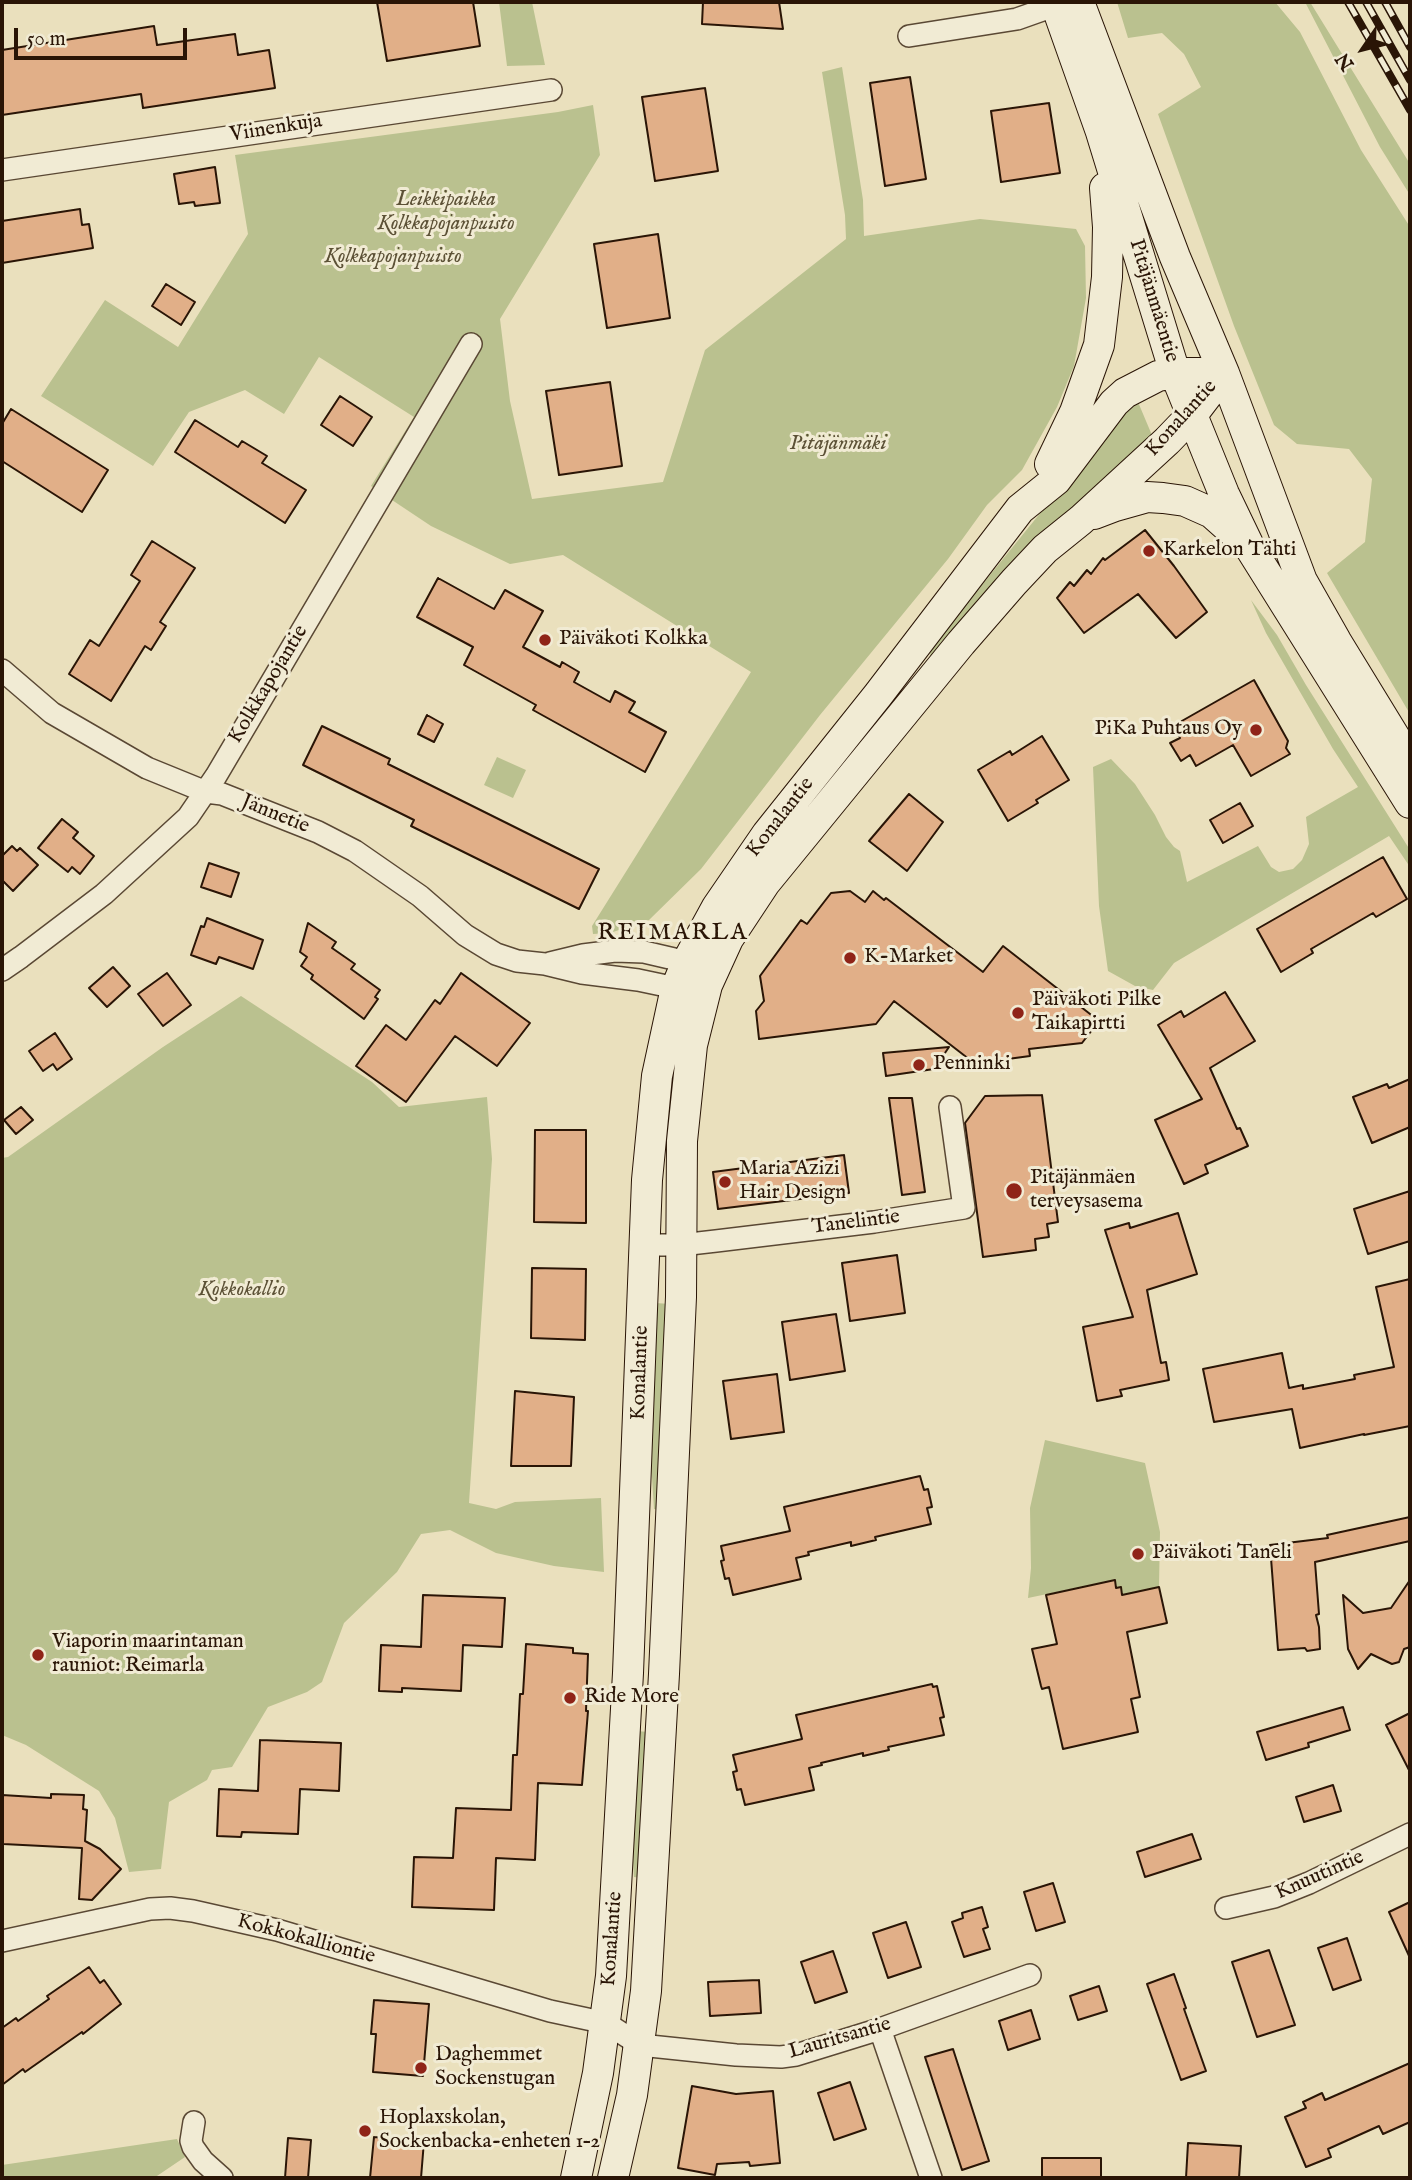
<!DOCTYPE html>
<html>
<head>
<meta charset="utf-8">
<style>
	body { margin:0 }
	#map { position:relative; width:1412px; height:2180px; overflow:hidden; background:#eae0bd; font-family:"IM FELL English",serif }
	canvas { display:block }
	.frame { position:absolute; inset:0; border:4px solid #2a1506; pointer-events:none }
	.north { position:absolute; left:1328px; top:14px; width:70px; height:70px; -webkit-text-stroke:5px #f1ebd4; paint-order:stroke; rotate:235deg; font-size:19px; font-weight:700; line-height:28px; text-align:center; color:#2a1506 }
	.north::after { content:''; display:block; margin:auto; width:24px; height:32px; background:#2a1506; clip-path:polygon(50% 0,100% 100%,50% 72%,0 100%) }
	.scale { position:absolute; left:14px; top:28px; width:173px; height:32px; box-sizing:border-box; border:4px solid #2a1506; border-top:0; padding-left:9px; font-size:21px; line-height:24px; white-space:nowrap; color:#2a1506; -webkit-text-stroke:5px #f1ebd4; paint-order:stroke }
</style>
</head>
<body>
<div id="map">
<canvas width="1412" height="2180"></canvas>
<div class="frame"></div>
<div class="north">N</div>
<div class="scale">50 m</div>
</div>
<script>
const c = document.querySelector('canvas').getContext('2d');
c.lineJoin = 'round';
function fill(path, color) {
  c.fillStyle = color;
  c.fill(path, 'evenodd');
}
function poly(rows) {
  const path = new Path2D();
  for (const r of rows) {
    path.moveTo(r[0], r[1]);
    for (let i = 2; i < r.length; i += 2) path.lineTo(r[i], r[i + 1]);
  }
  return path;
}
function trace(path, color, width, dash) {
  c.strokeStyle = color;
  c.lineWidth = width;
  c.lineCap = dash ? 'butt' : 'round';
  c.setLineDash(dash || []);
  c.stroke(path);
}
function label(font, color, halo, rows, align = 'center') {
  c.font = font + ' "IM FELL English",serif';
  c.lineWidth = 6;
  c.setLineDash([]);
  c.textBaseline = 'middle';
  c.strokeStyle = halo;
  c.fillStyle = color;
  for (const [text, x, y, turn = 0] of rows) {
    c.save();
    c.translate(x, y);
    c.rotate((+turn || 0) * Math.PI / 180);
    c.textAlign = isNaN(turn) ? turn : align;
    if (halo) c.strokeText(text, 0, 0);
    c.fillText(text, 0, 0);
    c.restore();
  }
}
const green = poly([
	[499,2,532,2,545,65,507,66],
	[1117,2,1275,2,1300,32,1361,150,1410,227,1410,714,1327,573,1365,542,1372,479,1349,449,1297,444,1274,425,1234,326,1158,114,1201,87,1184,54,1162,33,1128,38],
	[1305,2,1310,2,1410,164,1410,195,1380,147],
	[842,67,863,200,864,236,980,219,1076,229,1085,246,1086,298,1074,366,1057,407,1022,470,987,505,948,559,820,715,701,869,649,920,610,933,593,934,592,926,751,672,563,555,510,564,431,526,371,486,414,417,319,357,284,414,245,390,189,412,153,466,41,396,105,300,178,347,248,234,235,155,558,112,593,105,600,155,500,319,510,401,532,499,663,482,705,350,846,239,845,215,822,72],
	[1138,402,1154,440,930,659,931,642,953,612,973,596,1123,411],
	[1251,600,1277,635,1306,685,1410,850,1410,867,1389,836,1174,963,1153,990,1135,986,1108,971,1099,906,1093,767,1111,759,1135,784,1155,815,1166,837,1174,847,1180,851,1187,882,1258,846,1271,867,1279,872,1293,869,1302,860,1309,844,1306,817,1358,787,1333,749,1266,633],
	[497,757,526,770,513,798,484,785],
	[241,996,372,1082,399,1107,487,1097,492,1159,469,1503,496,1509,515,1502,601,1498,604,1572,554,1566,496,1553,450,1530,421,1534,397,1572,344,1623,322,1682,307,1692,268,1707,232,1767,212,1770,207,1780,169,1802,161,1869,129,1872,115,1818,99,1791,26,1745,2,1735,2,1158,8,1157,163,1047],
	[655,1303,671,1304,661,1510,654,1509,649,1429],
	[1045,1440,1145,1463,1160,1532,1159,1587,1118,1596,1114,1580,1028,1598,1031,1568,1030,1508],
	[635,1731,650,1732,643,1878,634,1877,629,1808],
	[177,2139,185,2157,154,2178,2,2178,2,2165]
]);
const building = poly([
	[377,2,473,2,480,46,387,61,377,2],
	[703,2,779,2,783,29,702,24,703,2],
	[154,26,157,45,235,34,238,55,269,50,275,88,143,108,141,94,2,115,2,50,154,26],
	[910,77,926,179,885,186,870,83,910,77],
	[705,88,718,171,655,181,642,97,705,88],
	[1049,103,1060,173,1001,182,991,111,1049,103],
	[215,167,220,203,195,206,194,202,179,204,174,174,215,167],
	[80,209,82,225,89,224,93,248,2,263,2,221,80,209],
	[658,234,670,318,607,328,594,244,658,234],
	[166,284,195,302,181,325,152,306,166,284],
	[610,382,622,466,559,475,546,391,610,382],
	[340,396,372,417,353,446,321,425,340,396],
	[11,409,108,470,82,512,2,461,2,424,11,409],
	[195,420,238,447,242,441,267,456,262,463,306,490,285,523,175,452,195,420],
	[1145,530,1174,566,1207,612,1176,638,1138,594,1084,633,1057,598,1070,582,1074,586,1087,570,1091,574,1103,558,1105,560,1145,530],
	[152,541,195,568,160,622,166,626,151,650,145,646,111,701,69,674,90,640,99,646,140,581,131,575,152,541],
	[438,578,494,609,505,590,543,611,523,647,560,667,562,662,579,672,574,682,610,702,615,691,635,702,629,712,666,732,645,772,533,710,536,705,464,665,473,647,417,617,438,578],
	[1254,680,1288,741,1286,748,1290,754,1251,776,1233,745,1196,766,1190,755,1181,761,1170,743,1180,738,1173,726,1254,680],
	[427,715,443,724,434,742,418,734,427,715],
	[322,726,390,759,388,764,599,869,579,909,411,826,414,820,303,765,322,726],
	[1042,736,1069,780,1036,800,1038,803,1008,821,978,770,1010,751,1012,755,1042,736],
	[909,794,943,822,907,871,869,841,909,794],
	[1240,803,1253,826,1223,843,1210,820,1240,803],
	[62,819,78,832,73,838,94,856,80,874,72,867,68,872,38,848,62,819],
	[12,846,17,851,20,848,38,865,13,891,2,880,2,856,12,846],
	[1383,857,1407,899,1376,917,1373,913,1311,949,1313,953,1281,972,1257,929,1383,857],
	[209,863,239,873,231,897,201,887,209,863],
	[850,891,865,902,873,891,884,900,886,898,983,972,1003,946,1099,1021,1082,1043,1029,1049,1030,1056,978,1063,974,1063,894,1001,876,1024,759,1039,756,1011,764,1001,760,976,801,920,807,924,831,893,850,891],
	[207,918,263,940,253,969,219,957,216,964,191,955,201,926,204,927,207,918],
	[308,923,336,942,332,948,355,964,351,969,380,990,375,997,378,999,364,1019,311,979,313,975,301,966,307,957,300,952,308,923],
	[113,967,130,986,107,1007,89,988,113,967],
	[167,973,191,1005,163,1026,138,994,167,973],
	[461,973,530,1023,497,1066,455,1036,406,1102,356,1066,386,1025,406,1040,435,1000,440,1004,461,973],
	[1225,992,1255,1041,1210,1068,1237,1129,1240,1128,1248,1146,1205,1165,1208,1173,1184,1184,1155,1120,1202,1099,1158,1025,1181,1011,1184,1017,1225,992],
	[55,1033,72,1059,57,1070,53,1064,43,1071,29,1051,55,1033],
	[949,1047,934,1069,886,1076,883,1053,949,1047],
	[1410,1079,1410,1127,1372,1143,1353,1097,1387,1084,1389,1088,1410,1079],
	[1042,1095,1058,1222,1047,1224,1049,1237,1035,1239,1036,1250,983,1257,965,1123,985,1096,1042,1095],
	[889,1098,912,1098,925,1192,902,1195,889,1098],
	[21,1107,33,1120,16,1134,4,1120,21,1107],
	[535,1130,586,1130,586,1223,534,1222,535,1130],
	[844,1155,849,1193,718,1209,713,1172,844,1155],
	[1410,1191,1410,1241,1368,1254,1354,1209,1410,1191],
	[1178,1213,1197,1274,1147,1290,1161,1363,1166,1362,1169,1380,1120,1390,1122,1396,1097,1401,1083,1327,1133,1317,1105,1230,1129,1223,1130,1228,1178,1213],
	[897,1255,905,1313,850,1321,842,1263,897,1255],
	[532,1268,586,1269,585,1340,531,1338,532,1268],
	[1410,1279,1410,1426,1364,1435,1364,1434,1300,1448,1292,1409,1214,1422,1203,1369,1282,1353,1289,1388,1303,1385,1303,1389,1355,1379,1354,1375,1394,1367,1376,1287,1410,1279],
	[836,1314,845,1371,790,1380,782,1322,836,1314],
	[777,1374,784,1432,731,1439,723,1381,777,1374],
	[515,1391,574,1397,571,1466,511,1466,515,1391],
	[920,1476,924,1490,928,1489,932,1507,927,1508,931,1524,875,1537,876,1540,851,1546,851,1542,808,1552,809,1555,796,1558,801,1579,733,1595,729,1578,725,1579,721,1561,724,1560,721,1546,790,1531,784,1507,920,1476],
	[1410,1517,1410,1541,1315,1562,1319,1614,1316,1615,1319,1627,1320,1649,1307,1651,1305,1648,1278,1650,1270,1545,1328,1538,1327,1535,1410,1517],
	[1115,1580,1116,1588,1121,1587,1122,1595,1159,1587,1167,1623,1127,1632,1140,1697,1131,1699,1138,1732,1063,1749,1049,1687,1042,1689,1041,1686,1032,1649,1057,1644,1046,1595,1115,1580],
	[1410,1580,1410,1647,1404,1649,1399,1662,1392,1664,1371,1654,1358,1669,1348,1649,1343,1595,1363,1613,1391,1608,1410,1580],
	[423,1595,505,1598,502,1647,463,1645,461,1691,402,1688,402,1692,379,1691,381,1645,421,1647,423,1595],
	[526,1644,573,1648,573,1653,588,1654,586,1711,588,1711,582,1785,538,1783,535,1860,496,1858,494,1910,412,1907,414,1857,453,1858,456,1808,511,1810,513,1755,517,1755,520,1694,523,1694,526,1644],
	[932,1684,933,1687,937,1686,944,1717,940,1718,944,1735,888,1747,889,1750,863,1756,863,1753,821,1763,822,1765,809,1768,814,1790,745,1805,741,1789,737,1790,733,1772,737,1771,733,1755,802,1739,796,1715,932,1684],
	[1343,1707,1350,1730,1308,1743,1309,1747,1266,1760,1257,1732,1343,1707],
	[1410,1713,1410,1772,1386,1725,1410,1713],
	[260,1740,341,1743,339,1791,300,1789,298,1834,242,1832,241,1837,217,1836,219,1789,258,1791,260,1740],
	[1333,1785,1341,1811,1304,1822,1296,1797,1333,1785],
	[51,1794,84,1795,83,1809,87,1810,85,1841,100,1849,121,1869,92,1900,79,1899,82,1848,3,1844,2,1795,51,1798,51,1794],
	[1192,1834,1201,1859,1145,1877,1137,1852,1192,1834],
	[1053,1883,1065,1922,1036,1931,1024,1892,1053,1883],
	[1410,1902,1410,1958,1389,1912,1410,1902],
	[982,1907,988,1927,983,1929,990,1949,964,1957,952,1922,963,1918,962,1913,982,1907],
	[906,1922,921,1967,888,1978,873,1933,906,1922],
	[1347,1938,1361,1980,1333,1990,1318,1948,1347,1938],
	[1269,1950,1295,2025,1257,2037,1232,1962,1269,1950],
	[833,1951,847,1992,815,2003,801,1962,833,1951],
	[89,1967,100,1983,104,1980,121,2004,83,2034,82,2032,25,2072,23,2069,2,2085,2,2028,16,2018,18,2021,49,1999,47,1996,89,1967],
	[1174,1974,1186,2008,1184,2009,1206,2071,1181,2080,1147,1984,1174,1974],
	[759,1980,761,2013,710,2016,708,1982,759,1980],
	[1099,1986,1107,2011,1078,2020,1070,1996,1099,1986],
	[374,2000,429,2004,423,2076,373,2072,376,2034,371,2034,374,2000],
	[1031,2010,1040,2039,1008,2050,999,2021,1031,2010],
	[953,2049,989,2161,962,2170,925,2057,953,2049],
	[1410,2063,1410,2122,1383,2134,1379,2126,1328,2149,1331,2157,1306,2167,1285,2117,1306,2108,1303,2102,1322,2093,1325,2100,1410,2063],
	[850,2082,866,2129,834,2140,818,2093,850,2082],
	[692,2086,736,2094,773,2091,780,2163,750,2166,749,2162,717,2164,715,2175,678,2168,692,2086],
	[374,2137,424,2141,421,2178,370,2178,374,2137],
	[288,2138,311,2140,308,2178,285,2178,288,2138],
	[1188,2143,1241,2146,1239,2178,1186,2178,1188,2143],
	[1042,2158,1101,2158,1101,2178,1042,2178,1042,2158]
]);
const street = poly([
	[909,36,1017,19,1065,2],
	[2,170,551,90],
	[2,670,52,713,147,768,206,792,222,794,318,832,355,851,420,896,465,935,496,954,517,961,545,964,582,973,638,980,676,988,687,987],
	[550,963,583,955,615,951,644,952,687,962,696,972],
	[2,970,21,957,104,894,188,817,216,776,471,344],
	[646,1245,681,1245,716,1241,874,1222,964,1208,950,1107],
	[1226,1908,1274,1897,1309,1883,1410,1834],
	[2,1941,150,1909,170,1908,193,1911,277,1930,550,2011,606,2023,640,2045,736,2055,781,2057,796,2055,880,2029,1030,1975],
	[880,2029,931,2178],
	[194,2122,191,2141,193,2147,203,2161,222,2178]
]);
const secondary = poly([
	[1055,2,1101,132,1175,373,1224,494,1249,546,1410,803],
	[1079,2,1175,257,1224,373,1302,581,1336,641,1410,762],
	[1050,464,1075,412,1099,345,1107,277,1108,227,1105,188],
	[1094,514,1115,506,1147,497,1163,498,1185,501,1212,513,1239,537],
	[576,2178,598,2073,611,1976,628,1673,647,1180,657,1076,676,988,687,962,717,907,767,834,878,695,1020,509,1056,480,1114,403,1125,393,1158,376,1175,373,1224,373],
	[613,2178,632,2095,646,1991,664,1674,681,1297,682,1141,692,1045,707,985,728,939,765,883,961,643,1014,582,1045,549,1081,520,1167,441,1192,415,1224,373]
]);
const rail = poly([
	[1348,2,1410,110],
	[1366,2,1410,80],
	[1385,2,1410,47]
]);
const markers = [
	[1149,551,7,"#8f2418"],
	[545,640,7,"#8f2418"],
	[1256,730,7,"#8f2418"],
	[850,958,7,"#8f2418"],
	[1018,1013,7,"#8f2418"],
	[919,1065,7,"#8f2418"],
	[725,1182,7,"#8f2418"],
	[1014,1191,9,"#8f2418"],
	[1138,1554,7,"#8f2418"],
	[38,1655,7,"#8f2418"],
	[570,1698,7,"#8f2418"],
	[421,2068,7,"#8f2418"],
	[365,2131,7,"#8f2418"]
];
const streetNames = [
	["Viinenkuja",276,129,-9],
	["Pitäjänmäentie",1153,301,73],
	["Konalantie",1182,419,-48],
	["Kolkkapojantie",269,685,-59],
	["Jännetie",275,815,22],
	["Konalantie",781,818,-52],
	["Tanelintie",856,1223,-7],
	["Konalantie",641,1373,-88],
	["Knuutintie",1320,1876,-24],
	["Konalantie",613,1939,-86],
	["Kokkokalliontie",306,1940,15],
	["Lauritsantie",840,2039,-16]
];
const parkNames = [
	["Leikkipaikka",446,201],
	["Kolkkapojanpuisto",446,225],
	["Kolkkapojanpuisto",393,258],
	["Pitäjänmäki",838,445],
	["Kokkokallio",242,1291]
];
const poiNames = [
	["Karkelon Tähti",1163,551],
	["Päiväkoti Kolkka",559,640],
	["PiKa Puhtaus Oy",1242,730,"right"],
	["K-Market",864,958],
	["Päiväkoti Pilke",1032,1001],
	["Taikapirtti",1032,1025],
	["Penninki",933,1065],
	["Maria Azizi",739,1170],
	["Hair Design",739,1194],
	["Pitäjänmäen",1030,1179],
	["terveysasema",1030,1203],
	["Päiväkoti Taneli",1152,1554],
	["Viaporin maarintaman",52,1643],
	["rauniot: Reimarla",52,1667],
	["Ride More",584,1698],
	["Daghemmet",435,2056],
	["Sockenstugan",435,2080],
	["Hoplaxskolan,",379,2119],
	["Sockenbacka-enheten 1–2",379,2143]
];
const quarterNames = [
	["REIMARLA",673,934]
];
fill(green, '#bac18f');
fill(building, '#e1af88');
trace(building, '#2a1506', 2);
trace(street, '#5a4834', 24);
trace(secondary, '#2a1506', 32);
trace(street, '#f1ebd4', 21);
trace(secondary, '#f1ebd4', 30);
trace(rail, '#2a1506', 8);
trace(rail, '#f1ebd4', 5, [16]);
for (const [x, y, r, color] of markers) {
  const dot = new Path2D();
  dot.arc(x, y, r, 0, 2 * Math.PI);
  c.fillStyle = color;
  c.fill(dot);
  trace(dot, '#f1ebd4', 2.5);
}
label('21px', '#2a1506', '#f1ebd4', streetNames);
label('italic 21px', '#5c5136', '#f1ebd4', parkNames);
label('21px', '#2a1506', '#f1ebd4', poiNames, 'left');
c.letterSpacing = '2px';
label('24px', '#2a1506', '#f1ebd4', quarterNames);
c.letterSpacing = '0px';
</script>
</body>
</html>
